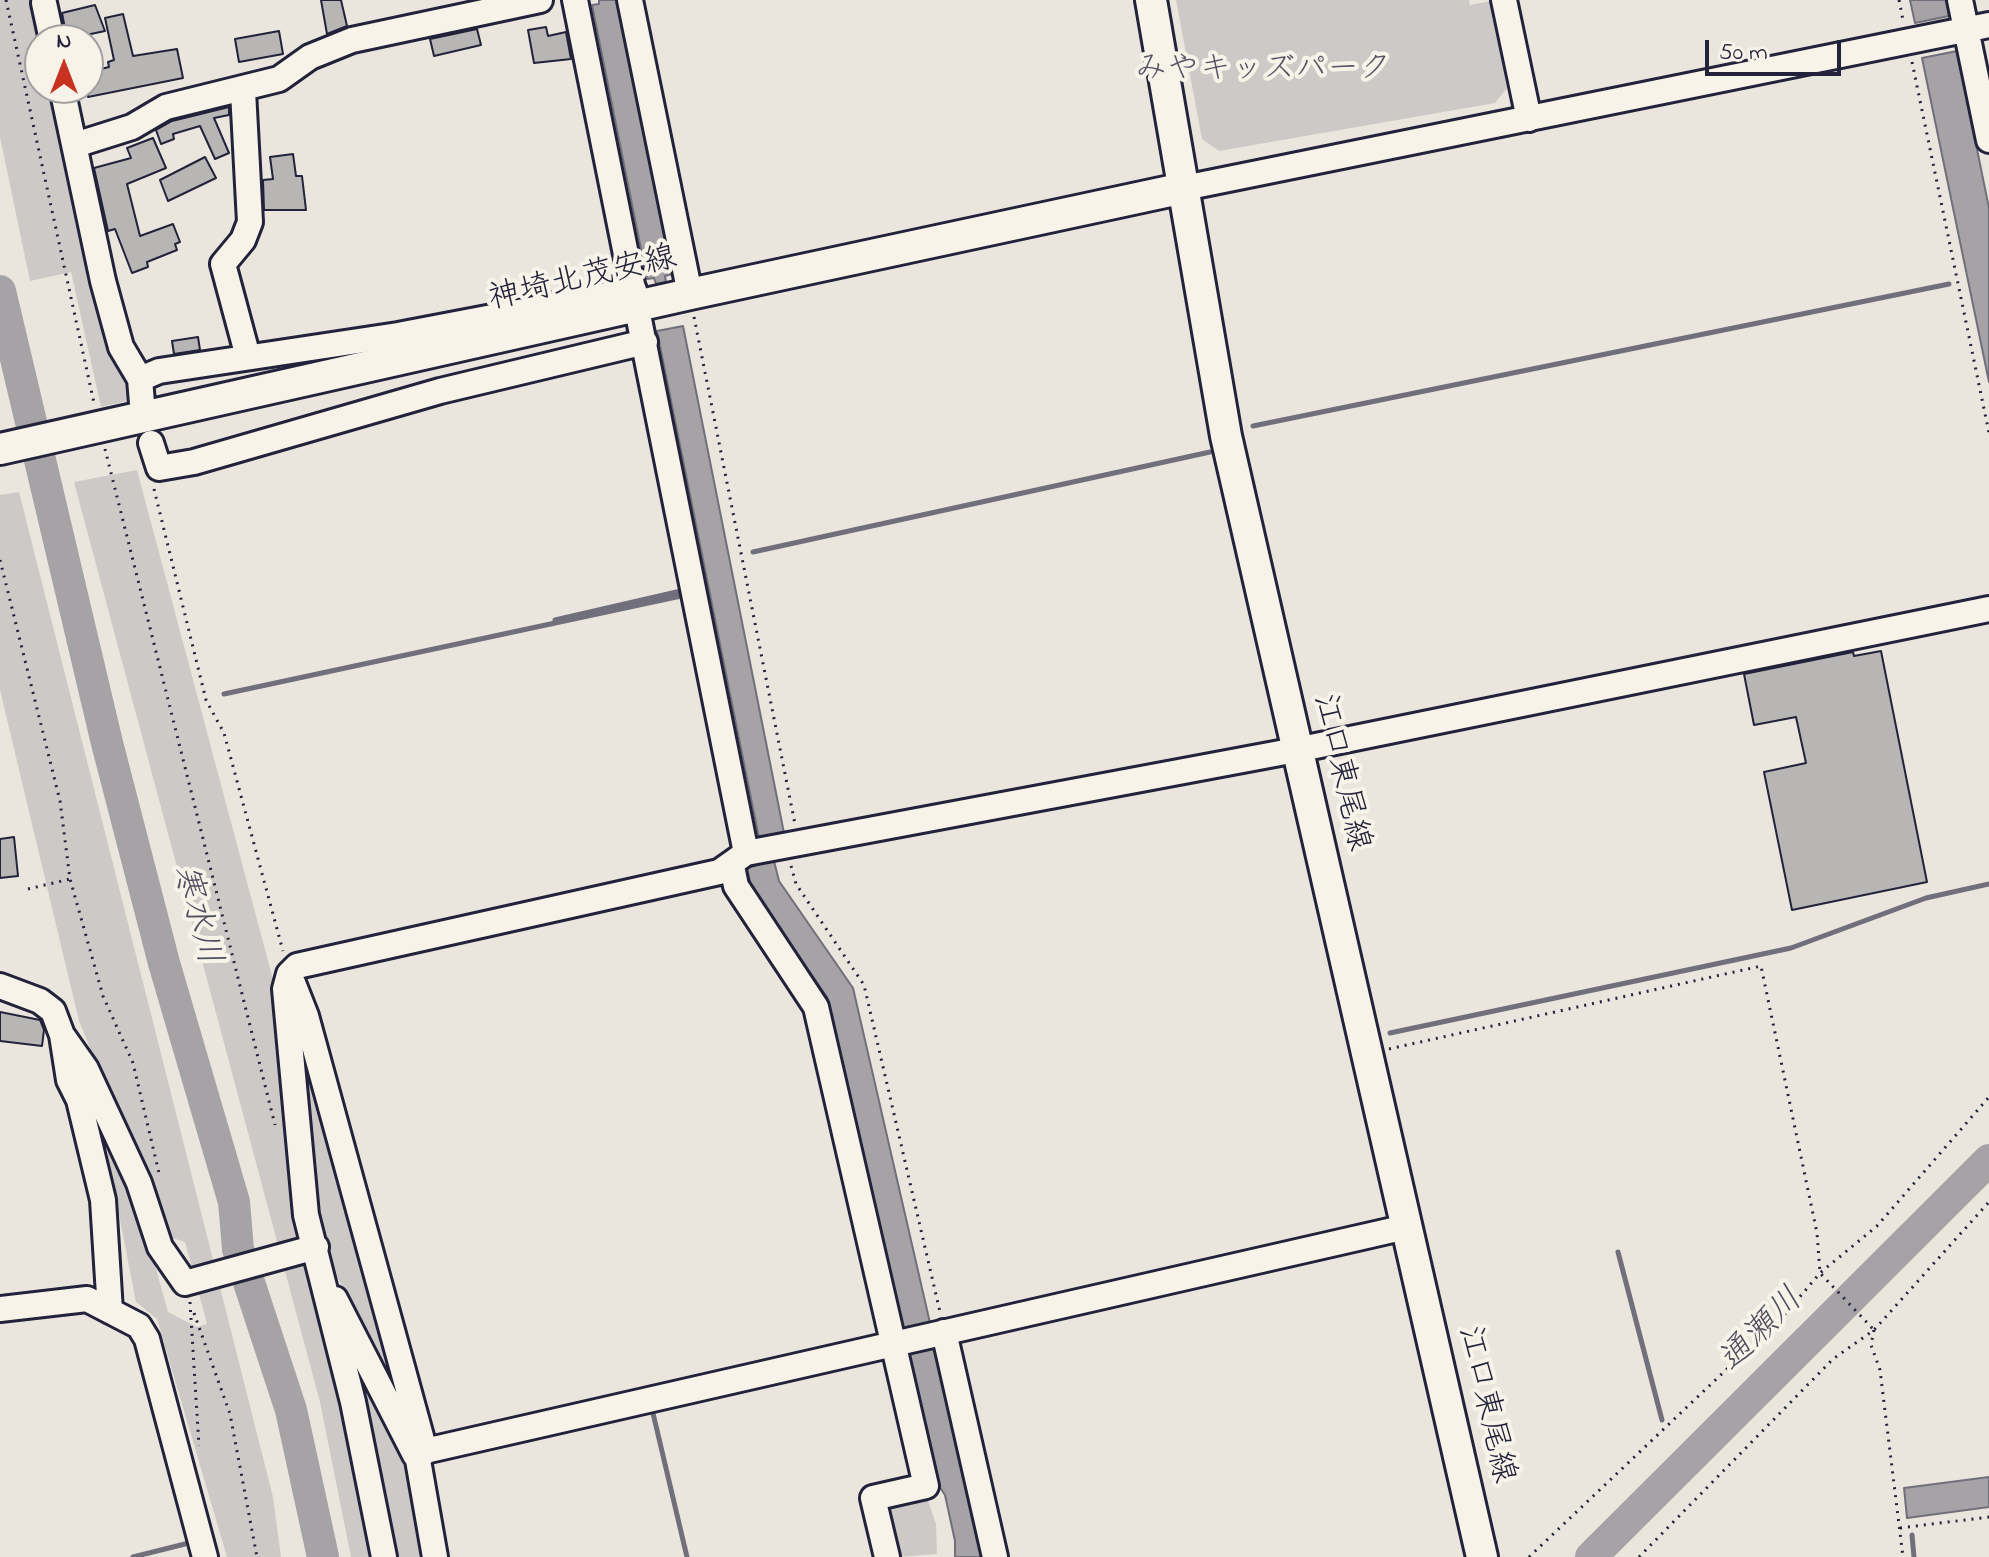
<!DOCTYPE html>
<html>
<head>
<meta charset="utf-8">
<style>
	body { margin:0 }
	#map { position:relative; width:1989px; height:1557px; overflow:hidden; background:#eae6de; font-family:"Indie Flower",sans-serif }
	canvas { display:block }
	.north { position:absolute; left:24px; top:24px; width:80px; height:80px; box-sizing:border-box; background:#f7f3e8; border:2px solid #a29fa3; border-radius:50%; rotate:0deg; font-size:22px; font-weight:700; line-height:32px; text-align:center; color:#22223b }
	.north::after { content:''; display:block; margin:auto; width:28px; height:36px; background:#c8321e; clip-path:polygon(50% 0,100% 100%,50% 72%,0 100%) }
	.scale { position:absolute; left:1705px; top:40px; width:136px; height:36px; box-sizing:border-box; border:4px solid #22223b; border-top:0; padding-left:10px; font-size:24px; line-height:28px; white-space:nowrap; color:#22223b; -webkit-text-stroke:6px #f7f3e8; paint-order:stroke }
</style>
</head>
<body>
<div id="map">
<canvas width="1989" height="1557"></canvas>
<div class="north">N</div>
<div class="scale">50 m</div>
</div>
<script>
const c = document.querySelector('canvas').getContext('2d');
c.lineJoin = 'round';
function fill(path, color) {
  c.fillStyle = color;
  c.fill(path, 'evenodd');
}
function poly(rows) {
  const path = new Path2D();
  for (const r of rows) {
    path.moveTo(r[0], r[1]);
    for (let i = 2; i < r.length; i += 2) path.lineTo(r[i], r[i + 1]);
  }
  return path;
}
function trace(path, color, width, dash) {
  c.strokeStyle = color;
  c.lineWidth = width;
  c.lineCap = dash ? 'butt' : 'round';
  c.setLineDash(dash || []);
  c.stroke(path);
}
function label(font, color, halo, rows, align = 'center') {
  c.font = font + ' "Indie Flower","Klee One",sans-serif';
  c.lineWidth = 8;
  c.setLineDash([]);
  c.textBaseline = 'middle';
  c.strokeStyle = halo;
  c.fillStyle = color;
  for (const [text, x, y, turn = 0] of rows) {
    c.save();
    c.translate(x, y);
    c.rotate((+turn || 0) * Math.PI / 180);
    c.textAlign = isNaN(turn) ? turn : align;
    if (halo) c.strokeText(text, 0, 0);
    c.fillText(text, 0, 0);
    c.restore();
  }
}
const green = poly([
	[0,0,38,0,40,88,55,88,97,293,131,400,101,407,71,272,30,281,0,137],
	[1176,0,1469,0,1470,5,1491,1,1507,88,1495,103,1219,151,1202,139],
	[137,470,283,1017,374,1557,351,1557,320,1402,74,482],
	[19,492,273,1497,281,1557,227,1557,157,1319,136,1302,103,1132,136,1197,168,1312,197,1327,207,1324,185,1242,166,1236,79,1021,0,690,0,495],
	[300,1040,400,1395,329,1262,316,1213],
	[338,1317,403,1454,420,1557,392,1557],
	[925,1492,936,1524,937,1554,898,1557,884,1509,892,1498]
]);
const water = poly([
	[599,0,617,0,672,274,665,276,666,282,656,284,654,278,647,279,592,5,599,4,599,0],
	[1910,0,1946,0,1949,16,1915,23,1910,0],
	[1957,51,1989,208,1989,382,1922,58,1957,51],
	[683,326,784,833,778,835,766,863,774,861,779,881,853,988,930,1323,922,1326,927,1349,936,1348,983,1557,955,1557,955,1541,945,1495,939,1486,908,1354,916,1352,911,1328,903,1329,827,997,752,890,747,868,755,866,767,841,766,837,759,838,657,331,683,326],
	[1989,1477,1989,1507,1907,1518,1904,1488,1989,1477]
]);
const stream = poly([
	[1253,426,1949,284],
	[753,552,1210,452],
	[555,620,681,591],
	[224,694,681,596],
	[1390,1033,1791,948,1926,898,1989,884],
	[1618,1252,1662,1420],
	[652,1409,687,1557],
	[1912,1535,1914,1557],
	[133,1557,185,1544]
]);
const river = poly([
	[0,291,107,743,164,963,234,1202,238,1249,291,1410,323,1557],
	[1591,1557,1989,1160]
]);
const building = poly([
	[321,0,341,0,347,26,327,34,321,0],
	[95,5,105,31,67,39,62,13,95,5],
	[123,14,133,56,177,49,183,78,88,97,88,72,109,67,108,62,114,60,105,18,123,14],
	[546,27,548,36,566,32,571,59,534,63,528,30,546,27],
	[477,29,481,45,434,56,430,39,477,29],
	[279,31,283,54,239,62,235,39,279,31],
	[229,107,229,115,214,118,229,153,215,159,200,126,173,134,174,139,161,144,156,130,172,121,229,107],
	[153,138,166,168,127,184,140,236,173,224,180,242,175,244,177,250,147,262,148,267,132,273,115,229,108,231,94,168,131,158,127,148,153,138],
	[293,154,296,176,302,176,306,210,264,210,263,180,273,179,270,157,293,154],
	[205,157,216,178,168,201,160,180,205,157],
	[198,337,200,350,174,354,172,341,198,337],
	[1881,651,1927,882,1792,910,1764,772,1806,763,1796,717,1754,725,1744,674,1853,652,1854,656,1881,651],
	[14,837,18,876,0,878,0,839,14,837],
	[0,1012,40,1020,44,1030,42,1046,0,1041,0,1012]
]);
const path = poly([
	[6,0,94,403],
	[1899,0,1903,20],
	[1912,62,1989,433],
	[694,317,795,824],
	[105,449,275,1125],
	[154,489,206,700,224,733,283,951],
	[0,560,60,801,70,879,103,996,133,1063,159,1173],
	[791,866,796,884,864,985,940,1312],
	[28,889,70,879],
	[1389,1049,1761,966,1817,1233,1820,1273,1874,1330],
	[190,1302,199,1446],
	[194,1313,230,1414,257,1557],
	[1874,1330,1871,1345,1880,1370,1903,1557],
	[1900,1528,1989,1517],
	[1529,1557,1787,1312,1820,1273,1877,1226,1989,1097],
	[1639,1557,1833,1359,1874,1330,1989,1202]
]);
const minor = poly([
	[575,0,746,853],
	[630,0,690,294],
	[1504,0,1529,119],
	[1960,0,1989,140],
	[44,3,52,40],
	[62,88,103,281,121,347,140,379,142,403],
	[243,91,250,222,243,240,223,264,248,357],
	[75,145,132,127,166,107,279,79,310,57,352,40,540,0],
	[1184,188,1989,25],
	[140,379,159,371,398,335,634,290],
	[151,443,159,468,194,462,440,391,645,342],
	[732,866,736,886,816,1007,926,1486,873,1498,887,1557],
	[293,983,306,1016,425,1451,418,1460,435,1557],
	[0,986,40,1001,53,1011,62,1035,69,1080,79,1100,103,1200,110,1311],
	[62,1035,86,1069,139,1183,160,1247,185,1283,316,1247],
	[335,1299,415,1455],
	[0,1309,87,1299,139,1326,147,1339,205,1557],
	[944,1332,995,1557],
	[425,1451,1406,1227],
	[384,1557,353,1402,306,1215,285,989,289,974,297,966,719,872,746,853,1296,750,1989,609]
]);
const major = poly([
	[1151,0,1226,436,1482,1557],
	[0,449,690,294,1184,188]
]);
const parkNames = [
	["みやキッズパーク",1263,72]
];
const streetNames = [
	["神埼北茂安線",583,281,-13],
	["江口東尾線",1339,773,77],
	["江口東尾線",1484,1405,77]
];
const waterNames = [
	["寒水川",194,915,75],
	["通瀬川",1763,1332,-45]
];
fill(green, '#cdc9c6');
fill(water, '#a6a3a6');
trace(water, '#716f7b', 2);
trace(stream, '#716f7b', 5);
trace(river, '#a6a3a6', 32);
fill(building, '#b8b6b5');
trace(building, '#22223b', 2);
trace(minor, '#22223b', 30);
trace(major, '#22223b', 36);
trace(path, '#22223b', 3, [2, 6]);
trace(minor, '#f7f3e8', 24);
trace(major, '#f7f3e8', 30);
label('32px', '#555465', '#f7f3e8', parkNames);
label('32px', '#22223b', '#f7f3e8', streetNames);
label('italic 34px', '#504f60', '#f7f3e8', waterNames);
</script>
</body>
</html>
